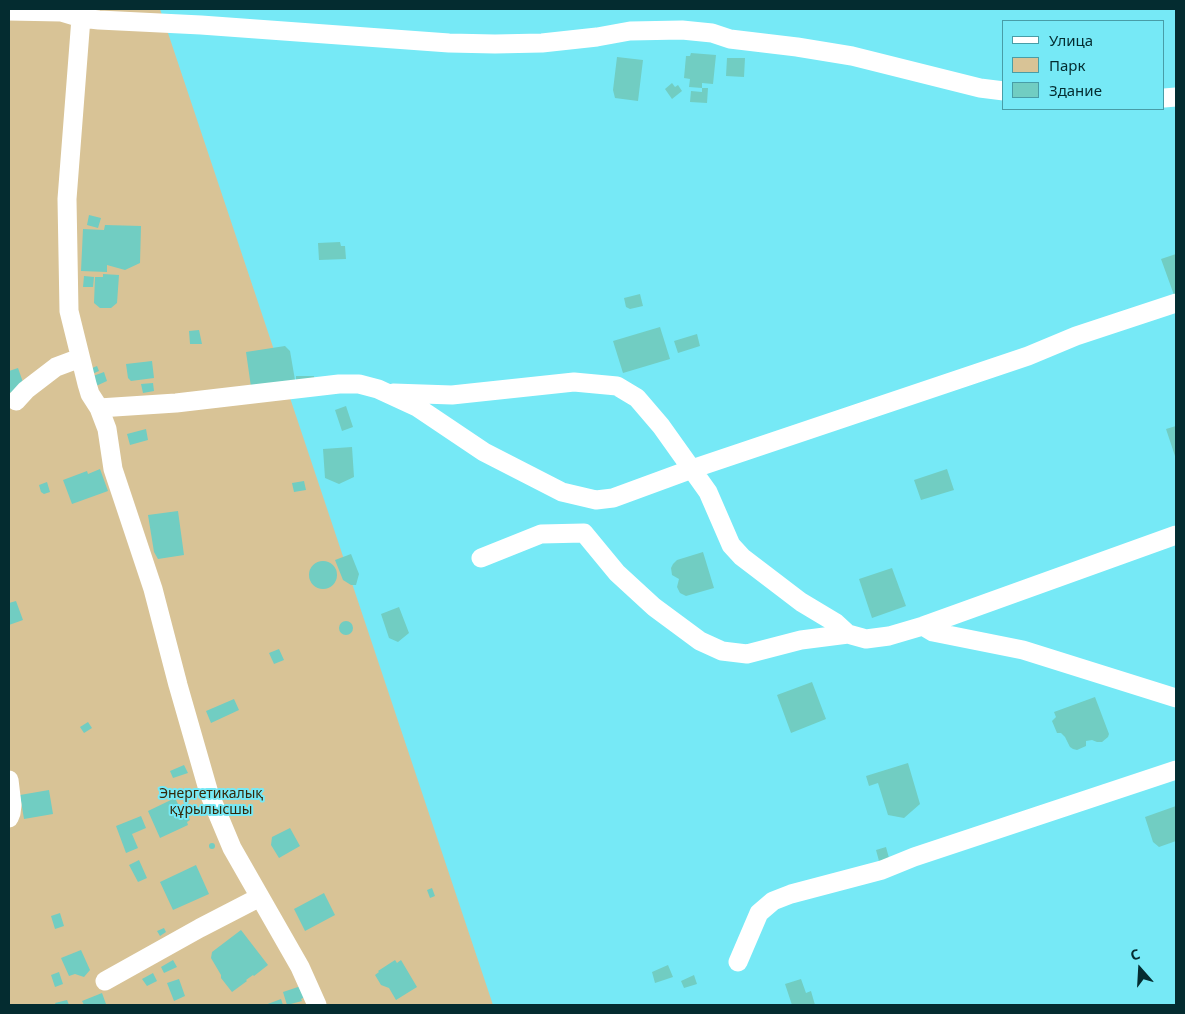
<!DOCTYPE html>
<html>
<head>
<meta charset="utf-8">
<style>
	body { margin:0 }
	#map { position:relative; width:1185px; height:1014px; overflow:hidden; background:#76e9f6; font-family:"Noto Sans",sans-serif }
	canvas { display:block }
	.frame { position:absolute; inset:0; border:10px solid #042c30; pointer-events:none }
	.legend { position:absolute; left:1002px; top:20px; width:162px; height:90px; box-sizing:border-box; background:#76e9f6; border:1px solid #489da7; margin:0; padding:6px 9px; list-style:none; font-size:15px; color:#042c30 }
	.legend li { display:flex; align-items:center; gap:10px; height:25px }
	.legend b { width:25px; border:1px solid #489da7 }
	.north { position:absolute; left:1115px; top:944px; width:50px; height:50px; -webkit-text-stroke:4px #76e9f6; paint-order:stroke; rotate:341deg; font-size:14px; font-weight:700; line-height:20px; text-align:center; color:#042c30 }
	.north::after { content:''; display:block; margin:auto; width:18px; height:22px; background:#042c30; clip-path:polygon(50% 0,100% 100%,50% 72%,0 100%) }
</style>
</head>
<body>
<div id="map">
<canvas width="1185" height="1014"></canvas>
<div class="frame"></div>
<ul class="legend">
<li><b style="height:6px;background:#fff"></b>Улица</li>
<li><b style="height:14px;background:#d8c396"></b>Парк</li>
<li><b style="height:14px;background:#71cdc2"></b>Здание</li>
</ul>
<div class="north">С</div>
</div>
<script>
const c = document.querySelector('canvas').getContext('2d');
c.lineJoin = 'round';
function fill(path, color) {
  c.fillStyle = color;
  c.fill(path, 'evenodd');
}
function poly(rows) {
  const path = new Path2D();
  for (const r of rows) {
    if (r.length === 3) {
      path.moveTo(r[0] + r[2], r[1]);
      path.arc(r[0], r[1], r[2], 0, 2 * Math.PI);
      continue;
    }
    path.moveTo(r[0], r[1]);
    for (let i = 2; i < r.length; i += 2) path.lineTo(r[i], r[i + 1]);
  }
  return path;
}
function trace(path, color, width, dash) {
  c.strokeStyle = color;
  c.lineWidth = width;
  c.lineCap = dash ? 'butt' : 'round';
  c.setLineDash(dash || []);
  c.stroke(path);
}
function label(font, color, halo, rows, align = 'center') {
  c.font = font + ' "Noto Sans",sans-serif';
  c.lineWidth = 4;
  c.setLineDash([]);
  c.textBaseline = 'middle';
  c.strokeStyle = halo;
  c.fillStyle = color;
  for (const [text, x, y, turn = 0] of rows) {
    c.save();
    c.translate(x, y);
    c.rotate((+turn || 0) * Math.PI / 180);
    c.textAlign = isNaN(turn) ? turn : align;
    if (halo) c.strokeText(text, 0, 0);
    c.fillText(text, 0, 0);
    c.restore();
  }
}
const green = poly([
	[9,9,160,9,493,1005,9,1005]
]);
const building = poly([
	[691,53,716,55,713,84,702,83,702,88,689,87,690,79,684,78,686,56,690,56],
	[617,57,643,60,638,101,615,98,613,90],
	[727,58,745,58,744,77,726,76],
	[672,83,675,87,678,85,682,91,672,99,665,89],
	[702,88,708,88,707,103,690,102,691,91,702,92],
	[89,215,101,218,98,228,87,225],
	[105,225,141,226,140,263,125,270,107,265,107,272,81,271,83,229,104,230],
	[340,242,341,246,345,246,346,259,319,260,318,243],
	[1176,254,1176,294,1174,295,1161,259],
	[103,274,119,275,117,303,111,308,100,308,94,303,95,277,103,277],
	[84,276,94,277,93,287,83,287],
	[640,294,643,306,630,309,626,307,624,298],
	[660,327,670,359,623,373,613,341],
	[199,330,202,344,190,344,189,331],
	[697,334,700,346,678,353,674,341],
	[285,346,290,351,295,380,251,387,246,352],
	[152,361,154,378,131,381,128,378,126,364],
	[97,366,99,371,92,374,90,369],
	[18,368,25,388,9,393,9,371],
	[104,372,107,381,96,386,93,376],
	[296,376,314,376,315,385,296,386],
	[153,383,154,391,143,393,141,384],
	[346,406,353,427,342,431,335,410],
	[1176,426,1176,459,1166,429],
	[146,429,148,440,130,445,127,434],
	[352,447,354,477,339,484,325,478,323,449],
	[100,469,108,491,72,504,63,480,87,471,88,474],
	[947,469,954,490,921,500,914,480],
	[304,481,306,490,294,492,292,483],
	[47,482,50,492,44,494,41,492,39,485],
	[178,511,184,555,158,559,154,552,148,515],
	[703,552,714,588,686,596,680,593,677,587,679,579,672,575,671,568,673,564,677,560],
	[351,554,359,574,356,585,351,585,343,580,335,560],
	[323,575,14],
	[892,568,906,606,872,618,859,579],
	[16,601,23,620,9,625,9,603],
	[399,607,409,633,398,642,389,638,381,614],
	[346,628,7],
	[279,649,284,660,274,664,269,653],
	[812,682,826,719,791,733,777,695],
	[1095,697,1109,734,1108,737,1102,742,1097,742,1092,740,1086,741,1086,746,1077,750,1073,749,1070,747,1065,737,1061,733,1057,733,1052,721,1056,717,1054,712],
	[234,699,239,710,211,723,206,711],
	[88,722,92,728,84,733,80,727],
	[908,763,920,804,904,818,888,815,878,783,869,786,866,776],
	[184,765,188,773,173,778,170,771],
	[49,790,53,814,24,819,20,795],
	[175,798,182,812,186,810,190,820,187,822,188,825,160,838,148,811],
	[1176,806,1176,841,1159,847,1153,842,1145,817],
	[141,816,146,828,132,834,138,848,126,853,116,826],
	[290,828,300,846,279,858,271,845,272,837],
	[212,846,3],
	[886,847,889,858,879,861,876,850],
	[139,860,147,878,138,882,129,865],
	[196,865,209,894,173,910,160,882],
	[432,888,435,896,430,898,427,890],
	[324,893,335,915,305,931,294,909],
	[60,913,64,926,55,929,51,916],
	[164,928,166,932,160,936,157,931],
	[241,930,268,965,254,976,253,975,246,980,247,981,232,992,221,978,221,975,211,958,212,952],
	[81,950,90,970,84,977,75,974,69,976,61,958],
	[173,960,177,967,164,973,161,967],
	[395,960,397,963,401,960,417,987,396,1000,389,988,381,985,375,975,379,972,378,971],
	[668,965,673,977,655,983,652,972],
	[59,972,63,984,55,987,51,975],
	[153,973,157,981,147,986,142,979],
	[694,975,697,984,684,988,681,981],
	[179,979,185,996,174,1001,167,983],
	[801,979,806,993,811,991,815,1005,792,1005,785,984],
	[301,986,305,997,301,999,302,1001,287,1005,283,992],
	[102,993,106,1004,103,1005,84,1005,82,1001],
	[281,999,283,1005,265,1005],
	[67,1000,69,1005,56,1005,55,1003]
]);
const minor = poly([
	[9,11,61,12,81,18,99,20,201,25,449,43,495,44,542,43,597,37,630,31,682,30,712,33,730,39,797,47,852,56,980,88,1004,91],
	[81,18,67,199,69,311,87,384,90,394,99,408,107,429,113,469,153,589,178,685,209,793,232,848,300,967,317,1005],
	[1164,98,1176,97],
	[393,393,452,395,574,382,617,386,637,398,661,426,708,492,731,545,742,557,801,602,836,623,848,634],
	[16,401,26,390,56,367,80,358],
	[99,408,176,403,339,384,359,384,378,389,417,407,484,452,562,492,596,500,613,498,692,469,1028,356,1076,336,1176,303],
	[481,558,541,534,584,533,617,573,654,607,700,641,722,651,747,654,801,640,848,634,866,639,889,636,923,626,1176,535],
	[923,626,933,632,1023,650,1176,698],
	[9,780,12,805,11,813,9,818],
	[738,962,759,913,773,901,791,894,882,870,914,857,1176,770],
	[105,981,200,928,260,897]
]);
const parkNames = [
	["Энергетикалық",211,794],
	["құрылысшы",211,810]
];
fill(green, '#d8c396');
fill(building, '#71cdc2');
trace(minor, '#fff', 19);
label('14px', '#34280a', '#76e9f6', parkNames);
</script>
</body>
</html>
